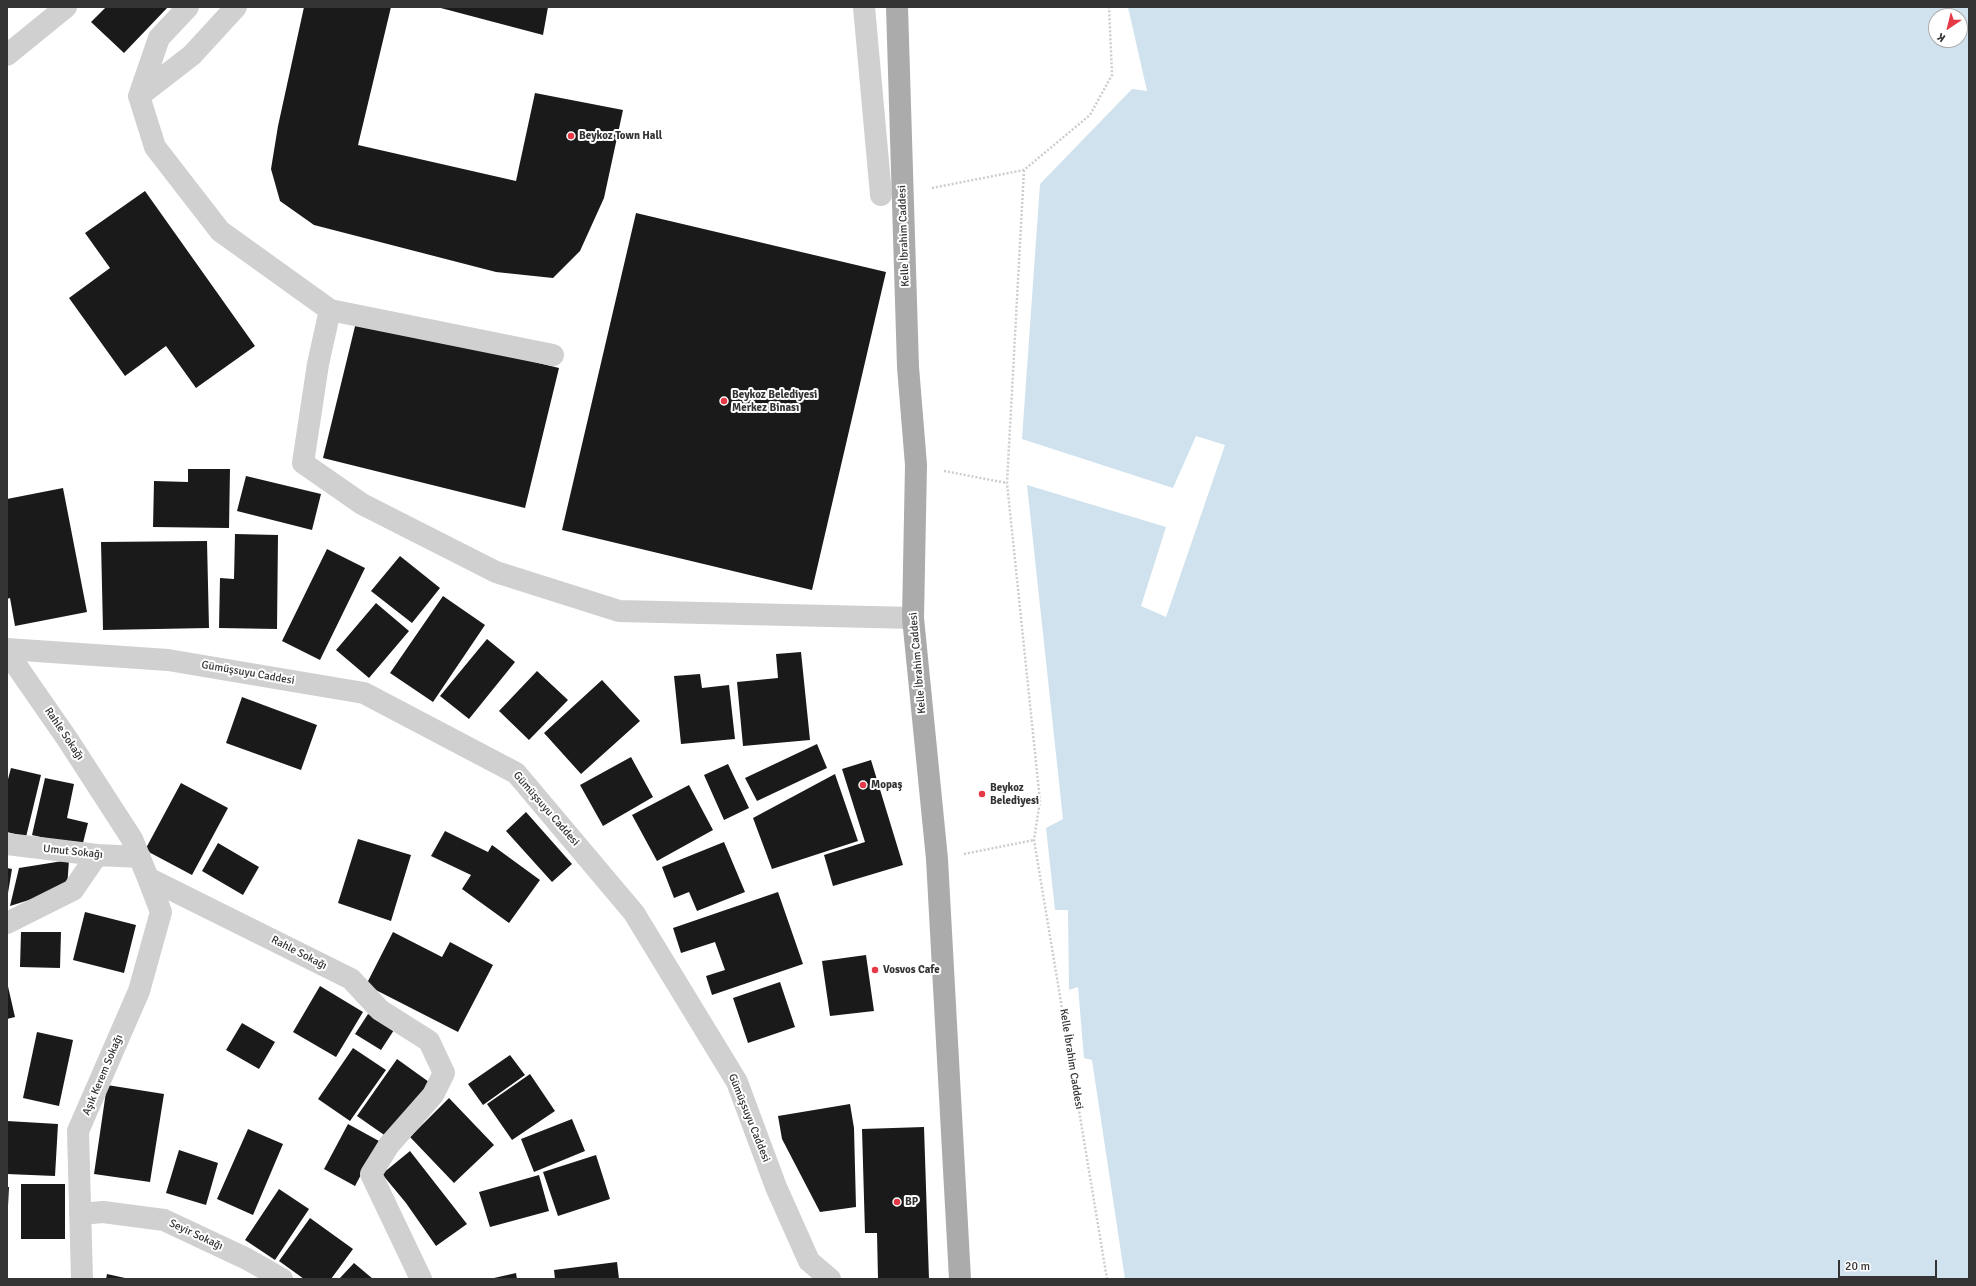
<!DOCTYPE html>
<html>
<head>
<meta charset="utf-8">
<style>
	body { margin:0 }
	#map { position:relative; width:1976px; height:1286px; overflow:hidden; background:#fff; font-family:Signika,sans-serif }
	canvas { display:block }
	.frame { position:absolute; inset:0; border:8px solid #333; pointer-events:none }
	.north { position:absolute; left:1928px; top:8px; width:40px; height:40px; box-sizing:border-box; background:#fff; border:1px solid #adadad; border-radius:50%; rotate:215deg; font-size:11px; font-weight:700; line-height:16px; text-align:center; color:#333 }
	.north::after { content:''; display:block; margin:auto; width:14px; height:18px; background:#e63946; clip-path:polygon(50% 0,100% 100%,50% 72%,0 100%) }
	.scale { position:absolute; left:1838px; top:1260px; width:99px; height:18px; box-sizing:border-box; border:2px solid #333; border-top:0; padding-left:5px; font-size:12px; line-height:14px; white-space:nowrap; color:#333; -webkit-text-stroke:3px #fff; paint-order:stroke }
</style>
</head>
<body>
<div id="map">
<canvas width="1976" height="1286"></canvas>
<div class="frame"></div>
<div class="north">K</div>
<div class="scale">20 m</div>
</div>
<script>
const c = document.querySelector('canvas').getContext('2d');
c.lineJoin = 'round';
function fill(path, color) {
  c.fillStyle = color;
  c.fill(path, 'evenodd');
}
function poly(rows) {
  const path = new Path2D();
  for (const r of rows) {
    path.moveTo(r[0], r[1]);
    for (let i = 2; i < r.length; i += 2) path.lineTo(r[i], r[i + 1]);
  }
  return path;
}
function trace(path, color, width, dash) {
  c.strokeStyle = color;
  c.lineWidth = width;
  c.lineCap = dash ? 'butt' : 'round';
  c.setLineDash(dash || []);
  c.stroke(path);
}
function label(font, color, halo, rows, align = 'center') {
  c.font = font + ' Signika,sans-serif';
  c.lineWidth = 4;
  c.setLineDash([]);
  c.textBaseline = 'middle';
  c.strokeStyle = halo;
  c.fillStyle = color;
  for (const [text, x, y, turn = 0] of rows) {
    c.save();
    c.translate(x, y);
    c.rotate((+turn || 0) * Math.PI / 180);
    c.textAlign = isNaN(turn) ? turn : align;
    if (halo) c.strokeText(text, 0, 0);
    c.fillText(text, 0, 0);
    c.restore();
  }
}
const water = poly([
	[1128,7,1969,7,1969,1279,1125,1279,1092,1060,1084,1058,1078,987,1069,990,1068,910,1055,910,1046,828,1063,819,1027,485,1166,527,1141,606,1166,617,1225,445,1196,436,1173,488,1022,439,1040,184,1132,89,1147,91],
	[1936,16,1960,16,1960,40,1936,40]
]);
const building = poly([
	[106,7,168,7,124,53,91,22],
	[304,7,391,7,358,145,516,181,535,93,623,110,604,198,580,251,553,278,496,272,314,225,280,201,271,169,278,126],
	[437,7,548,7,543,35],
	[145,191,255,346,196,388,166,346,125,376,69,298,110,268,85,233],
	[636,213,886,272,812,590,562,530],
	[357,318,559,368,525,508,323,458],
	[188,469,230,469,229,528,153,527,154,481,188,482],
	[246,476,321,494,312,530,237,511],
	[63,488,87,612,15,626,10,598,7,599,7,499],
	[235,534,278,535,277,629,219,628,220,578,234,579],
	[207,541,209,628,103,630,101,542],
	[327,549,365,568,320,660,282,641],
	[400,556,440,588,412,623,371,591],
	[443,596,485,625,433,702,390,673],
	[376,603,409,631,369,678,336,650],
	[487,639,515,662,469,719,440,696],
	[801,652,810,740,743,746,737,682,778,678,776,654],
	[537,671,568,700,529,740,499,711],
	[700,674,702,688,729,685,735,739,681,744,674,676],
	[602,680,640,721,581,774,544,733],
	[242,697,317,725,301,770,226,743],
	[817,744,827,768,757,801,745,778],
	[631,757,653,797,603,826,580,785],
	[871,760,903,865,833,886,824,855,865,842,842,769],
	[728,764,749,808,724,820,704,775],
	[11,768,41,775,26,837,7,832,7,783],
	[835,774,858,841,772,869,753,818],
	[45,778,74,784,67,818,88,823,82,847,32,835],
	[181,783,228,808,192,875,145,850],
	[689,785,713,830,657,861,632,815],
	[526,812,572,864,552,882,506,831],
	[445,831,488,852,492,845,540,880,509,923,462,889,471,875,431,856],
	[358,839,411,855,391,921,338,903],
	[724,842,745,892,697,911,689,892,674,898,662,867],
	[218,843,259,867,243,895,202,871],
	[69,860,67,888,10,906,19,868],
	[7,868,12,869,8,893,7,893],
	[778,892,803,964,712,995,706,976,725,970,715,942,681,953,673,928],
	[85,912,136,925,124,973,73,960],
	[21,932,61,932,60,968,20,967],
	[393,932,442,957,450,942,493,965,458,1032,366,985],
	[866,955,874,1011,830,1016,822,961],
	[7,982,15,1017,7,1019],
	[780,982,795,1027,748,1043,733,998],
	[320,986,363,1012,336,1057,293,1032],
	[368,1014,394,1030,381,1050,355,1034],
	[242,1023,275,1042,259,1069,226,1050],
	[37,1032,73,1040,59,1106,23,1098],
	[353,1048,386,1070,350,1121,318,1099],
	[510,1055,525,1075,483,1105,468,1084],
	[397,1059,429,1082,390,1139,357,1116],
	[530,1074,555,1111,512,1140,487,1104],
	[107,1085,164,1094,150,1182,94,1174],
	[449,1098,494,1145,454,1183,410,1137],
	[850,1104,854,1128,856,1207,820,1212,782,1139,778,1116],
	[572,1119,585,1151,534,1172,521,1139],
	[7,1121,58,1124,55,1176,7,1174],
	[348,1124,379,1141,355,1186,324,1169],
	[924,1127,929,1279,878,1279,877,1233,865,1233,862,1129],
	[248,1129,283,1144,253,1215,217,1199],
	[179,1150,218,1163,206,1205,166,1193],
	[410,1151,467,1224,436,1246,406,1203,382,1174],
	[596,1155,610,1199,558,1216,543,1172],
	[539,1175,549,1211,490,1227,479,1192],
	[21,1184,65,1184,65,1239,21,1239],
	[7,1187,9,1187,8,1206,7,1206],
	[279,1189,309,1209,275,1260,245,1240],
	[310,1218,353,1249,331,1279,304,1279,279,1261],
	[617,1262,619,1279,555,1279,554,1270],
	[354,1263,373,1279,339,1279],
	[516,1273,517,1279,494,1279,494,1278],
	[107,1274,125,1278,124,1279,106,1279]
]);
const path = poly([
	[1024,170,1007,483,1040,801,1034,840,1107,1279],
	[932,188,1024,170,1090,115,1112,75,1109,7],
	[944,471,1007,483],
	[964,854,1034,840]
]);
const minor = poly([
	[188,7,159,38,139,96,155,147,220,231,330,310,553,355],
	[864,7,881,195],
	[7,55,66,7],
	[139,96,192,55,236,7],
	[330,310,318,364,303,463,362,504,496,572,619,611,913,618],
	[7,649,168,660,364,693,516,773,634,913,737,1082,776,1187,809,1261,830,1279],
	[7,652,68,740,132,839,148,878,351,979,380,1010,429,1041,444,1073,433,1095,389,1145,371,1174,421,1279],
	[7,844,97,855,140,857],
	[7,923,73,890,97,855],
	[80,1214,103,1212,164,1220,247,1259,282,1279],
	[82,1279,78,1131,139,991,161,912,148,878]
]);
const major = poly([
	[897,7,908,367,916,465,913,618,937,859,960,1279]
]);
const markers = [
	[571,136,4,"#e63946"],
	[724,401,4,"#e63946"],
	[863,785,4,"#e63946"],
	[982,794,4,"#e63946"],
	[875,970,4,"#e63946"],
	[897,1202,4,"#e63946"]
];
const poiNames = [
	["Beykoz Town Hall",579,136],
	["Beykoz Belediyesi",732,395],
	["Merkez Binası",732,408],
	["Mopaş",871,785],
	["Beykoz",990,788],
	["Belediyesi",990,801],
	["Vosvos Cafe",883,970],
	["BP",905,1202]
];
const streetNames = [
	["Kelle İbrahim Caddesi",904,236,-92],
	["Kelle İbrahim Caddesi",918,663,-95],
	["Gümüşsuyu Caddesi",248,673,10],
	["Rahle Sokağı",64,734,56],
	["Gümüşsuyu Caddesi",546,809,49],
	["Umut Sokağı",73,852,6],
	["Rahle Sokağı",299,953,27],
	["Kelle İbrahim Caddesi",1071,1059,81],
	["Aşık Kerem Sokağı",103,1075,-67],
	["Gümüşsuyu Caddesi",749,1118,68],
	["Seyir Sokağı",196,1235,25]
];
fill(water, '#cfe2ee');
fill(building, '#1a1a1a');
trace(path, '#cdcdcd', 2.5, [2, 2]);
trace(minor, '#d0d0d0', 22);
trace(major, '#ababab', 22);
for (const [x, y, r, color] of markers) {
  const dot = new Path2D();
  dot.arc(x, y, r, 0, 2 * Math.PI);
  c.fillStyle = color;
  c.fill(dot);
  trace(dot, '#fff', 1.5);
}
label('bold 11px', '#333', '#fff', poiNames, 'left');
label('11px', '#333', '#fff', streetNames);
</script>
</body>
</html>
